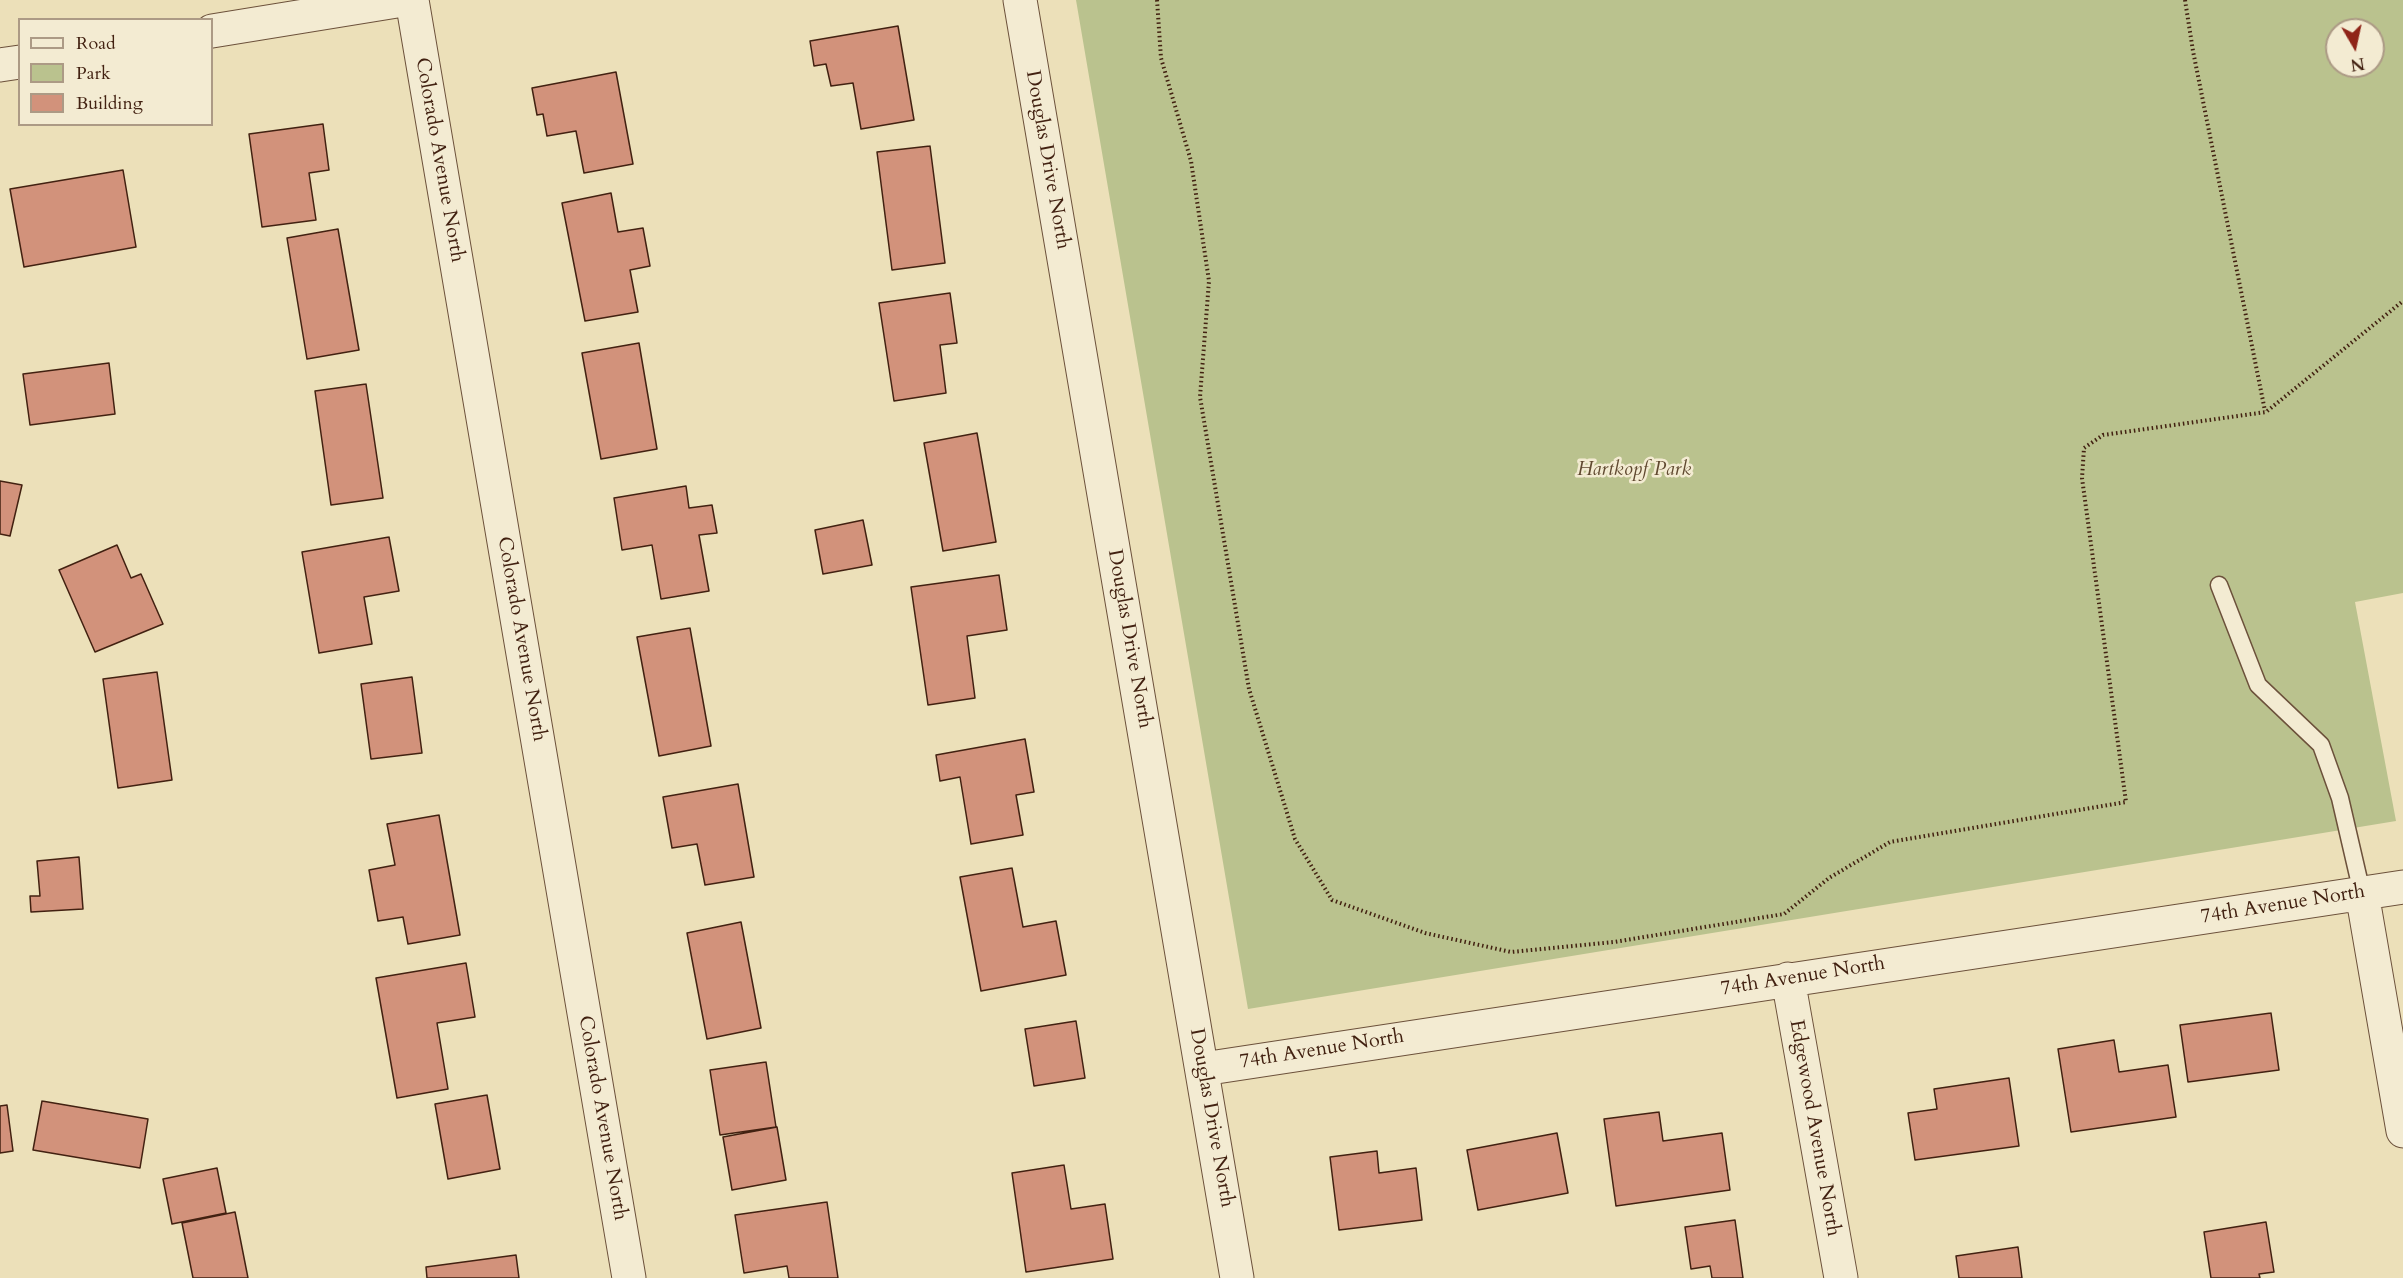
<!DOCTYPE html>
<html>
<head>
<meta charset="utf-8">
<style>
	body { margin:0 }
	#map { position:relative; width:2403px; height:1278px; overflow:hidden; background:#ece0b9; font-family:Cardo,serif }
	canvas { display:block }
	.legend { position:absolute; left:18px; top:18px; width:195px; height:108px; box-sizing:border-box; background:#f3ebd2; border:2px solid #ac9a85; margin:0; padding:8px 10px; list-style:none; font-size:18px; color:#422111 }
	.legend li { display:flex; align-items:center; gap:12px; height:30px }
	.legend b { width:30px; border:2px solid #ac9a85 }
	.north { position:absolute; left:2325px; top:18px; width:60px; height:60px; box-sizing:border-box; background:#f3ebd2; border:2px solid #ac9a85; border-radius:50%; rotate:171deg; font-size:16px; font-weight:700; line-height:24px; text-align:center; color:#422111 }
	.north::after { content:''; display:block; margin:auto; width:21px; height:27px; background:#8f2418; clip-path:polygon(50% 0,100% 100%,50% 72%,0 100%) }
</style>
</head>
<body>
<div id="map">
<canvas width="2403" height="1278"></canvas>
<ul class="legend">
<li><b style="height:8px;background:#f3ebd2"></b>Road</li>
<li><b style="height:16px;background:#bac28e"></b>Park</li>
<li><b style="height:16px;background:#d2927b"></b>Building</li>
</ul>
<div class="north">N</div>
</div>
<script>
const c = document.querySelector('canvas').getContext('2d');
c.lineJoin = 'round';
function fill(path, color) {
  c.fillStyle = color;
  c.fill(path, 'evenodd');
}
function poly(rows) {
  const path = new Path2D();
  for (const r of rows) {
    path.moveTo(r[0], r[1]);
    for (let i = 2; i < r.length; i += 2) path.lineTo(r[i], r[i + 1]);
  }
  return path;
}
function trace(path, color, width, dash) {
  c.strokeStyle = color;
  c.lineWidth = width;
  c.lineCap = dash ? 'butt' : 'round';
  c.setLineDash(dash || []);
  c.stroke(path);
}
function label(font, color, halo, rows, align = 'center') {
  c.font = font + ' Cardo,serif';
  c.lineWidth = 5;
  c.setLineDash([]);
  c.textBaseline = 'middle';
  c.strokeStyle = halo;
  c.fillStyle = color;
  for (const [text, x, y, turn = 0] of rows) {
    c.save();
    c.translate(x, y);
    c.rotate((+turn || 0) * Math.PI / 180);
    c.textAlign = isNaN(turn) ? turn : align;
    if (halo) c.strokeText(text, 0, 0);
    c.fillText(text, 0, 0);
    c.restore();
  }
}
const green = poly([
	[1076,0,2403,0,2403,593,2355,602,2396,821,1248,1009],
	[2337,30,2373,30,2373,66,2337,66]
]);
const building = poly([
	[898,26,914,120,861,129,853,83,831,86,826,64,814,66,810,41,898,26],
	[616,72,633,164,584,173,576,131,547,136,543,114,537,115,532,88,616,72],
	[323,124,329,170,309,173,316,220,262,227,249,134,323,124],
	[930,146,945,263,892,270,877,152,930,146],
	[123,170,136,247,24,267,10,189,123,170],
	[611,193,618,232,643,228,650,266,630,270,638,312,585,321,562,203,611,193],
	[338,229,359,350,307,359,287,238,338,229],
	[950,293,957,343,940,345,946,393,894,401,879,303,950,293],
	[639,343,657,449,601,459,582,353,639,343],
	[109,363,115,414,30,425,23,374,109,363],
	[366,384,383,498,331,505,315,391,366,384],
	[977,433,996,542,943,551,924,443,977,433],
	[0,481,22,485,10,536,0,534,0,481],
	[686,486,689,508,712,505,717,533,699,535,709,591,661,599,652,545,622,550,614,498,686,486],
	[863,520,872,565,823,574,815,530,863,520],
	[389,537,399,591,364,597,372,644,319,653,302,552,389,537],
	[117,545,131,578,141,574,163,624,95,652,59,570,117,545],
	[999,575,1007,630,967,636,975,698,928,705,911,587,999,575],
	[690,628,711,746,659,756,637,637,690,628],
	[157,672,172,780,118,788,103,679,157,672],
	[412,677,422,753,371,759,361,684,412,677],
	[1025,739,1034,792,1016,795,1023,835,971,844,960,777,940,781,936,755,1025,739],
	[738,784,754,877,705,885,697,844,672,848,663,797,738,784],
	[439,815,460,935,408,944,403,917,378,921,369,870,395,865,387,824,439,815],
	[79,857,83,909,31,912,30,896,40,896,37,861,79,857],
	[1012,868,1023,927,1056,921,1066,975,981,991,960,877,1012,868],
	[741,922,761,1028,707,1039,687,933,741,922],
	[466,963,475,1017,437,1023,448,1089,397,1098,376,978,466,963],
	[2271,1013,2279,1070,2188,1082,2180,1025,2271,1013],
	[1076,1021,1085,1078,1034,1086,1025,1029,1076,1021],
	[2114,1040,2119,1072,2168,1065,2176,1117,2071,1132,2058,1049,2114,1040],
	[766,1062,776,1127,720,1135,710,1070,766,1062],
	[2009,1078,2019,1146,1915,1160,1908,1113,1937,1109,1934,1089,2009,1078],
	[487,1095,500,1169,448,1179,435,1104,487,1095],
	[42,1101,148,1119,140,1168,33,1150,42,1101],
	[7,1105,13,1151,0,1153,0,1106,7,1105],
	[1659,1112,1663,1141,1722,1133,1730,1190,1616,1206,1604,1119,1659,1112],
	[777,1127,786,1180,732,1190,723,1137,777,1127],
	[1557,1133,1568,1193,1478,1210,1467,1150,1557,1133],
	[1377,1151,1379,1173,1416,1168,1422,1220,1339,1230,1330,1157,1377,1151],
	[1064,1165,1071,1209,1105,1204,1113,1259,1026,1272,1012,1173,1064,1165],
	[217,1168,226,1213,172,1224,163,1179,217,1168],
	[827,1202,838,1278,789,1278,787,1266,744,1273,735,1215,827,1202],
	[235,1212,248,1278,193,1278,182,1223,235,1212],
	[1735,1220,1743,1278,1712,1278,1710,1266,1691,1269,1685,1227,1735,1220],
	[2266,1222,2274,1272,2259,1274,2260,1278,2211,1278,2204,1232,2266,1222],
	[2018,1247,2022,1278,1959,1278,1956,1256,2018,1247],
	[516,1255,519,1278,427,1278,426,1267,516,1255]
]);
const path = poly([
	[1157,0,1161,58,1191,161,1209,281,1200,397,1249,689,1295,839,1332,900,1425,933,1511,952,1614,942,1784,914,1829,878,1890,842,2126,802,2082,478,2084,448,2103,435,2266,412,2403,301],
	[2185,0,2193,51,2265,411]
]);
const lane = poly([
	[2219,585,2258,685,2321,745,2340,798,2362,893]
]);
const street = poly([
	[412,0,629,1278],
	[1020,0,1237,1278],
	[212,31,403,0],
	[0,65,20,62],
	[2362,893,2403,1131],
	[1788,979,1841,1278],
	[1203,1069,2403,887]
]);
const streetNames = [
	["Colorado Avenue North",439,160,80],
	["Douglas Drive North",1047,160,80],
	["Colorado Avenue North",521,639,80],
	["Douglas Drive North",1129,639,80],
	["74th Avenue North",2283,905,-9],
	["74th Avenue North",1803,977,-9],
	["74th Avenue North",1322,1050,-9],
	["Colorado Avenue North",602,1118,80],
	["Douglas Drive North",1211,1118,80],
	["Edgewood Avenue North",1814,1128,80]
];
const parkNames = [
	["Hartkopf Park",1634,470]
];
fill(green, '#bac28e');
fill(building, '#d2927b');
trace(building, '#422111', 1.5);
trace(lane, '#6c513b', 19);
trace(street, '#6c513b', 35);
trace(path, '#422111', 4, [1.5, 3]);
trace(lane, '#f3ebd2', 16);
trace(street, '#f3ebd2', 33);
label('20px', '#422111', '#f3ebd2', streetNames);
label('italic 20px', '#604930', '#f3ebd2', parkNames);
</script>
</body>
</html>
